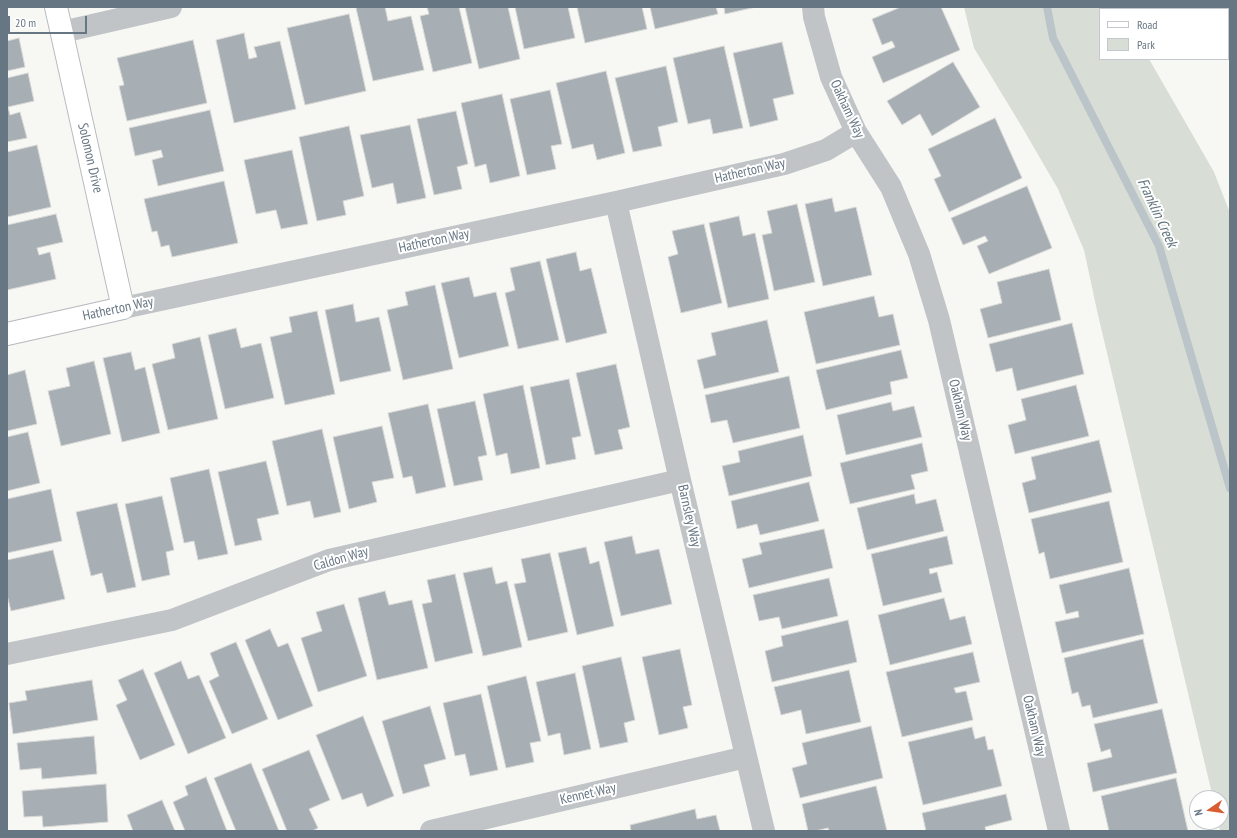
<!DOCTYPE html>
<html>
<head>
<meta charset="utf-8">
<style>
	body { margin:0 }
	#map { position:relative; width:1237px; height:838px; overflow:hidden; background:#f7f7f4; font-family:"PT Sans Narrow",sans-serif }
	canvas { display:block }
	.frame { position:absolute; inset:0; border:8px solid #677683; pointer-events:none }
	.legend { position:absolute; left:1099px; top:8px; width:130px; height:52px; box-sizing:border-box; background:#fff; border:1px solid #c2c8cd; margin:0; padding:5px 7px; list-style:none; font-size:12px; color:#677683 }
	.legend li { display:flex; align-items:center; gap:8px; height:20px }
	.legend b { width:20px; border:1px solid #c2c8cd }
	.north { position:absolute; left:1189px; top:790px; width:40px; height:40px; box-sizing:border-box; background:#fff; border:1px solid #c2c8cd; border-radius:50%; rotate:257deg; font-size:11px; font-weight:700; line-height:16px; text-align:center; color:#677683 }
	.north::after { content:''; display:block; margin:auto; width:14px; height:18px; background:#d95d31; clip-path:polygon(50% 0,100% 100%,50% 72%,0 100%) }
	.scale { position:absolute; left:8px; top:16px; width:79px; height:18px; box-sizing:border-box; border:2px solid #677683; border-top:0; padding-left:5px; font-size:12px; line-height:14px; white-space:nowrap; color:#677683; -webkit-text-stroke:3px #fff; paint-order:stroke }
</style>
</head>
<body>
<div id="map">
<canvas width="1237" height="838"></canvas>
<div class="frame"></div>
<ul class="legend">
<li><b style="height:5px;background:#fff"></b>Road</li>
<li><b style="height:11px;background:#d8ddd5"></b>Park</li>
</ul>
<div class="north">N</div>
<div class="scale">20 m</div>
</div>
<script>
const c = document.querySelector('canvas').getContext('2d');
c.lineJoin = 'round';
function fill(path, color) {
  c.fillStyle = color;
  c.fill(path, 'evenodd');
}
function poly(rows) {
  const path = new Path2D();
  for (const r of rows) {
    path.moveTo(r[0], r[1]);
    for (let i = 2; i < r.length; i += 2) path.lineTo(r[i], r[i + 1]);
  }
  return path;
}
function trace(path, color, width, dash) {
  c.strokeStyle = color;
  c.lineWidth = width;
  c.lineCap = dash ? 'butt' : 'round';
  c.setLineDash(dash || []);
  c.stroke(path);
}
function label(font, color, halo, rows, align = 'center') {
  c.font = font + ' "PT Sans Narrow",sans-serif';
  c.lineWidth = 4;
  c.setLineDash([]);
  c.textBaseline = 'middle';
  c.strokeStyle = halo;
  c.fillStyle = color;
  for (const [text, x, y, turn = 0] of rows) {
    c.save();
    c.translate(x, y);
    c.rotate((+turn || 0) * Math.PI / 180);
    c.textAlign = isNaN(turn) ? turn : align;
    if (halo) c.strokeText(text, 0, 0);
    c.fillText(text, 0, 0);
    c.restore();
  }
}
const green = poly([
	[964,7,1123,7,1123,9,1100,9,1100,59,1149,59,1214,172,1230,213,1230,831,1220,831,1218,822,1221,822,1221,798,1213,798,1098,315,1084,250,1058,189,1022,127,974,48]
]);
const stream = poly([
	[1047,7,1053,38,1159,246,1230,488]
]);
const building = poly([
	[360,7,385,7,388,21,411,16,424,70,373,81,356,8,360,7],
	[427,7,459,7,472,63,433,72,420,16,429,14,427,7],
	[465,7,508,7,520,59,479,69,465,7],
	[515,7,568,7,575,38,524,49,515,7],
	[577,7,642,7,647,29,585,43,577,7],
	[650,7,716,7,718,14,655,29,650,7],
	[724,7,756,7,725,14,724,7],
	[901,7,941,7,960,50,883,83,872,57,895,47,892,41,882,45,872,19,901,7],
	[349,14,366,91,305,105,287,28,349,14],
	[244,33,249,59,257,57,254,47,280,41,296,109,234,123,216,40,244,33],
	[19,38,25,67,7,71,7,41,19,38],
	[193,40,207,103,127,121,119,86,124,85,117,58,193,40],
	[782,42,794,94,773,99,778,120,750,127,733,53,782,42],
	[724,46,743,128,713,134,710,119,688,124,673,58,724,46],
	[953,62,980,107,932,136,920,114,902,125,887,101,953,62],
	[666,66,678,122,658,127,662,146,633,152,615,78,666,66],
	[606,71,625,153,597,160,593,144,572,149,556,83,606,71],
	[28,73,34,101,8,107,10,115,20,112,27,138,7,142,7,78,28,73],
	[550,90,562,144,551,146,556,169,527,175,510,99,550,90],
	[502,94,520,176,490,183,486,164,475,167,461,103,502,94],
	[210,110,224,171,158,186,152,160,163,157,161,150,135,156,129,128,210,110],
	[456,111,468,164,457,167,462,189,434,195,417,119,456,111],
	[995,118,1022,178,949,212,934,179,941,176,928,149,995,118],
	[410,125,426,198,397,204,393,183,372,188,360,135,410,125],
	[349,126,364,196,343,201,346,215,317,221,299,137,349,126],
	[37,145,51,207,7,217,7,152,37,145],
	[292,150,308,224,281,229,276,210,256,214,244,160,292,150],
	[224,181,238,243,172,257,169,245,161,247,157,231,152,232,144,199,224,181],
	[1027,186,1052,248,989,274,977,246,988,241,985,236,963,245,951,218,1027,186],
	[832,198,835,212,856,207,872,275,823,286,805,204,832,198],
	[797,204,815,282,774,291,762,235,772,233,767,211,797,204],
	[56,214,63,242,37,248,39,255,50,252,56,279,7,290,7,225,56,214],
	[739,216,743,236,755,233,769,299,728,308,709,223,739,216],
	[704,224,722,303,681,313,668,257,678,254,672,231,704,224],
	[576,252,580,271,591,268,607,333,566,343,546,259,576,252],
	[540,261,559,340,518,349,505,293,515,290,510,268,540,261],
	[1049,269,1061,320,988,338,980,309,1002,303,997,282,1049,269],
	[469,277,474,297,496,292,509,346,459,358,441,283,469,277],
	[435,285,453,369,403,380,387,310,408,305,405,292,435,285],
	[874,296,879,317,893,314,900,345,816,364,804,312,874,296],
	[353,304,356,322,379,317,391,371,340,382,325,310,353,304],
	[317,311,335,394,285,405,270,337,292,332,289,317,317,311],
	[767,320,779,372,704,389,697,360,716,355,711,333,767,320],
	[1072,323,1084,374,1017,391,1012,368,996,372,989,344,1072,323],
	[236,328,241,348,261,343,274,398,225,409,208,335,236,328],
	[200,337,218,419,168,430,152,364,175,358,172,344,200,337],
	[901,350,908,378,890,382,892,394,826,410,816,370,901,350],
	[131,352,135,370,145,367,160,433,122,442,103,358,131,352],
	[94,361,111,434,61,446,48,391,70,386,66,368,94,361],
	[616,364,630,427,618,430,623,449,595,455,576,373,616,364],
	[25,370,37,424,7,431,7,375,25,370],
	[789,376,800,428,733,443,727,420,711,423,705,395,789,376],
	[569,379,581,436,572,438,576,459,546,465,530,387,569,379],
	[523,385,540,468,511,474,507,453,496,456,483,394,523,385],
	[1076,385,1089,436,1015,454,1008,425,1026,420,1021,399,1076,385],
	[475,401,487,455,478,457,483,480,454,486,437,409,475,401],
	[891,402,893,411,914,406,922,437,846,455,837,415,891,402],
	[428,404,446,487,416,494,412,476,403,478,388,413,428,404],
	[382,426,394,478,372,482,377,502,349,509,333,437,382,426],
	[322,429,341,512,314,518,310,501,287,506,272,441,322,429],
	[28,432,40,483,7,491,7,437,28,432],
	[803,435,812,476,729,496,722,466,740,462,738,451,803,435],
	[1099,440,1112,492,1029,513,1022,483,1036,479,1031,457,1099,440],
	[922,443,928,471,911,475,915,489,850,504,840,463,922,443],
	[266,461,279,514,257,519,262,540,235,546,218,472,266,461],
	[209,469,228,554,198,560,194,541,184,543,170,478,209,469],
	[809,482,819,521,760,535,757,524,737,529,731,501,809,482],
	[51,489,62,541,7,553,7,499,51,489],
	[914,494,916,504,936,499,944,531,867,550,857,508,914,494],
	[162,496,174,550,166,552,170,575,142,581,125,504,162,496],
	[1109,501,1123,562,1050,579,1044,552,1039,554,1031,519,1109,501],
	[117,503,136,587,107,593,102,573,91,576,76,512,117,503],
	[824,529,833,568,749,588,742,559,762,554,759,543,824,529],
	[632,536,636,554,659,549,672,604,621,616,604,542,632,536],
	[947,536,953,564,929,569,930,574,937,572,942,592,883,606,871,554,947,536],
	[586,547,590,564,599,561,614,626,577,635,558,553,586,547],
	[53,550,65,599,11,611,7,595,7,560,53,550],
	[550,553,568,632,528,641,514,584,526,582,521,559,550,553],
	[492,567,496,584,507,581,522,647,483,656,463,573,492,567],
	[1129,568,1144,634,1062,653,1055,622,1079,617,1078,611,1066,614,1059,585,1129,568],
	[455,574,473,653,435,662,422,604,432,602,427,580,455,574],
	[829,578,838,616,782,629,779,617,759,621,753,595,829,578],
	[385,591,389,605,412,600,428,668,377,680,358,598,385,591],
	[944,598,950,620,965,616,972,644,890,665,878,615,944,598],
	[344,604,367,676,318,692,301,638,322,631,316,612,344,604],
	[848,620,857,662,772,682,765,651,783,646,781,636,848,620],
	[270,629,278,647,288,643,313,706,278,720,245,640,270,629],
	[1143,639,1158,703,1093,718,1090,705,1082,707,1078,692,1072,694,1064,658,1143,639],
	[236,642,268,719,232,734,209,681,219,676,210,653,236,642],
	[680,649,692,705,683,707,688,728,659,735,642,657,680,649],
	[973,652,980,682,954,688,956,693,966,691,973,720,902,737,886,672,973,652],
	[621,657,635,720,624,723,628,742,600,748,582,666,621,657],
	[181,661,188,679,199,675,226,738,188,754,154,673,181,661],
	[143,669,175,745,140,760,116,705,127,700,118,680,143,669],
	[849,670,861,722,806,734,801,710,781,715,774,687,849,670],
	[575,673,591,749,564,755,560,733,548,736,536,682,575,673],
	[526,676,541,741,530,743,534,762,506,768,487,686,526,676],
	[92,680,98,720,13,734,9,703,27,700,25,691,92,680],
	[481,694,498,770,470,776,465,754,455,756,443,703,481,694],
	[430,706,446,759,424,765,430,786,403,794,382,721,430,706],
	[1162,709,1177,773,1093,792,1087,763,1112,757,1110,749,1101,752,1094,724,1162,709],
	[363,716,394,796,367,807,362,793,342,800,316,735,363,716],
	[871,726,883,778,800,798,792,768,807,764,802,743,871,726],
	[972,727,975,739,985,736,988,750,993,749,1002,786,923,805,908,742,972,727],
	[94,736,97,774,42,779,41,768,20,770,17,743,94,736],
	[309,750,330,800,309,809,318,828,312,831,287,831,262,769,309,750],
	[251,763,279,831,236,831,214,778,251,763],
	[206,777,227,831,185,831,173,802,188,795,185,786,206,777],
	[1176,778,1188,831,1109,831,1101,796,1176,778],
	[106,784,108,822,43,827,42,816,24,817,22,791,106,784],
	[876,786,887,831,829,831,828,828,815,831,808,831,802,804,876,786],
	[1006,794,1012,820,985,827,986,831,926,831,922,813,1006,794],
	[162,800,175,831,133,831,127,815,162,800],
	[695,809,697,819,716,815,720,831,631,831,630,825,695,809]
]);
const street = poly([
	[813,7,814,17,831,77,856,132,891,187,919,254,939,320,1059,831],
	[62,32,171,7],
	[616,202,680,480,764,831],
	[123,308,616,202,784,164,826,150,856,132],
	[7,654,172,620,329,560,680,480],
	[431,831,746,757]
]);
const secondary = poly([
	[7,334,123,308,56,7]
]);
const streetNames = [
	["Oakham Way",847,109,65],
	["Solomon Drive",90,158,77],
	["Hatherton Way",750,171,-13],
	["Hatherton Way",434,241,-12],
	["Hatherton Way",118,309,-12],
	["Oakham Way",960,410,77],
	["Barnsley Way",689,516,77],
	["Caldon Way",341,559,-16],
	["Oakham Way",1034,726,77],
	["Kennet Way",588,794,-13]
];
const waterNames = [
	["Franklin Creek",1157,213,65]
];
fill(green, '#d8ddd5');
trace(stream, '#bac4c9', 8);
fill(building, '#a7afb4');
trace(building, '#d8d8d6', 1);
trace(secondary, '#b5b9bd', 24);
trace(street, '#c0c4c7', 22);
trace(secondary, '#fff', 22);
label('14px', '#677683', '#fff', streetNames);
label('italic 15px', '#63777f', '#fff', waterNames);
</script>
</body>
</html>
